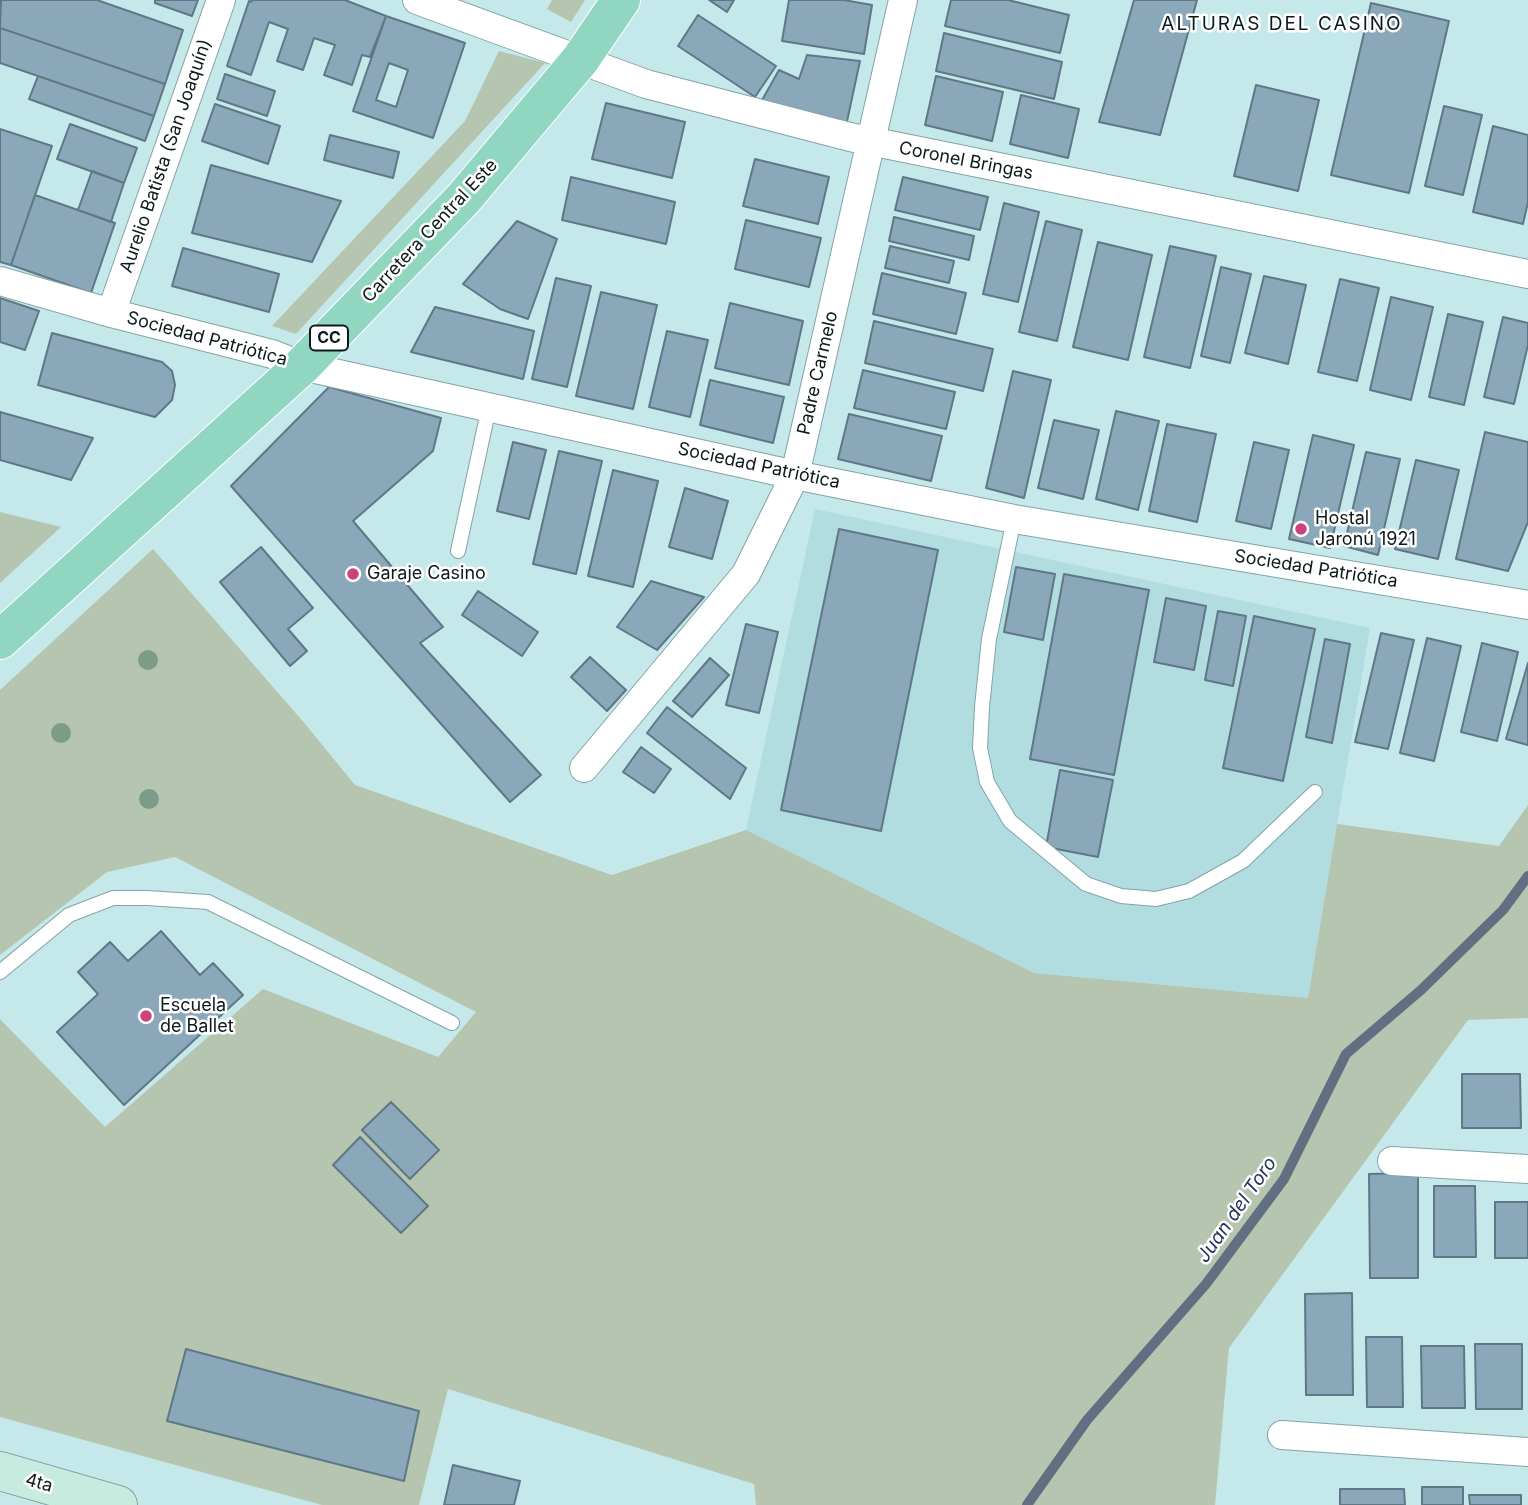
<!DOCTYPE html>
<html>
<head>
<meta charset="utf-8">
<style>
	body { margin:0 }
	canvas { display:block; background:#c5e8ea }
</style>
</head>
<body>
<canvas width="1528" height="1505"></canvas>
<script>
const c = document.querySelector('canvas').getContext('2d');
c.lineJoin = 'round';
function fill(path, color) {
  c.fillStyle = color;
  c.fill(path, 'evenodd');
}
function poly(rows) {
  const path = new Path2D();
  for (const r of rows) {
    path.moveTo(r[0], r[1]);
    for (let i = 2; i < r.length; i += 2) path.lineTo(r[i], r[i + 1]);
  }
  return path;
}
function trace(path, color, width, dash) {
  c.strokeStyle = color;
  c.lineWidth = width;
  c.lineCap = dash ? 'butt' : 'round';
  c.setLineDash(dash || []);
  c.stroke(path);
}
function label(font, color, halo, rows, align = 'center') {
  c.font = font + ' Inter,sans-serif';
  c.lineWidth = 5;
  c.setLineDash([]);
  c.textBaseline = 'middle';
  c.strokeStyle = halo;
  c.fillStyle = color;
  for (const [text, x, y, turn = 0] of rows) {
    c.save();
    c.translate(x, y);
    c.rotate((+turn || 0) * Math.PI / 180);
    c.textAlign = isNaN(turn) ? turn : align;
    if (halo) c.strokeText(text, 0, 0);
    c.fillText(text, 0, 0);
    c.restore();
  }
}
const built = poly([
	[815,509,1370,628,1308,998,1034,973,746,830]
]);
const green = poly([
	[552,0,585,0,571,22,547,9],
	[499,51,545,63,296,334,272,326,465,121],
	[0,512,61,527,0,583],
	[153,549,306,725,355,785,612,875,746,830,1034,973,1308,998,1337,824,1499,846,1528,805,1528,1018,1468,1020,1229,1348,1215,1505,756,1505,754,1484,448,1389,419,1505,322,1505,0,1417,0,1019,105,1127,263,989,438,1057,476,1012,175,857,107,872,0,955,0,690]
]);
const stream = poly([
	[1027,1505,1087,1420,1206,1284,1284,1179,1346,1054,1421,990,1503,910,1528,876]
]);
const building = poly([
	[1,0,97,0,183,30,165,84,0,28,1,0],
	[155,0,198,0,192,16,155,3,155,0],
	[252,0,345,0,386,16,370,57,362,55,352,85,324,75,335,45,314,38,303,70,277,61,288,29,269,22,251,75,227,66,249,1,251,2,252,0],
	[709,0,734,0,727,12,709,0],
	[789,0,844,0,872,5,864,54,782,41,789,0],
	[951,0,1008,0,1069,15,1060,53,945,26,951,0],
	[1134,0,1197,0,1160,135,1099,122,1134,0],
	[1371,3,1449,21,1409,193,1331,175,1371,3],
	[698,15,776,66,755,97,678,46,698,15],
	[386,16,465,43,433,138,353,111,386,16],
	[389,63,408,70,396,107,376,100,389,63],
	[0,28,165,84,154,116,0,63,0,28],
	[944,33,1062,62,1054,99,936,71,944,33],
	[807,55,860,61,846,126,761,102,779,70,799,79,807,55],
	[225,74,275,91,267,116,217,99,225,74],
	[38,76,154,116,145,141,29,99,38,76],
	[936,76,1003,92,992,141,925,125,936,76],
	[1256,85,1319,100,1298,191,1234,176,1256,85],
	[1021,95,1079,109,1068,158,1010,144,1021,95],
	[606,103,685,122,672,178,592,159,606,103],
	[215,104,280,126,268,164,202,141,215,104],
	[1444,106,1482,115,1463,195,1425,186,1444,106],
	[70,124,137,148,124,183,57,159,70,124],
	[1493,126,1528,135,1528,202,1523,224,1473,212,1493,126],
	[0,129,52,146,11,265,0,262,0,129],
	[330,135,399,152,393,178,324,160,330,135],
	[755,159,829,177,818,224,743,206,755,159],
	[211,165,341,201,312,262,192,233,211,165],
	[92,171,124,183,111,222,78,210,92,171],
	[571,177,675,202,666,244,562,220,571,177],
	[903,177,988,197,980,230,895,210,903,177],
	[35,195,115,223,91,293,11,265,35,195],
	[1004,203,1039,212,1018,302,983,294,1004,203],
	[894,217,974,236,969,260,889,241,894,217],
	[746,220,821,238,809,287,735,269,746,220],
	[517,221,557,239,528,319,500,309,463,284,517,221],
	[1046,221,1082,230,1057,341,1019,332,1046,221],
	[1098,242,1152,255,1128,360,1073,347,1098,242],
	[890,246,954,261,949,283,885,268,890,246],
	[1170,246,1216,256,1190,368,1144,357,1170,246],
	[183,248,279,274,269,312,172,286,183,248],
	[1221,267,1251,274,1230,363,1201,356,1221,267],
	[882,273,966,293,956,334,873,314,882,273],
	[1264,276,1306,285,1288,364,1245,353,1264,276],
	[556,278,591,286,567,387,532,379,556,278],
	[1340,279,1379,288,1357,381,1318,372,1340,279],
	[601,292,657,305,633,409,576,396,601,292],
	[1391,297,1433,307,1411,400,1370,390,1391,297],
	[0,298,39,311,25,350,0,342,0,298],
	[730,303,803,321,789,385,715,368,730,303],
	[435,307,534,331,523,379,411,352,435,307],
	[1448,314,1483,322,1464,405,1429,397,1448,314],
	[1503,317,1528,323,1528,345,1514,404,1484,397,1503,317],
	[874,321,993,349,983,391,865,363,874,321],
	[667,331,708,340,690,417,649,407,667,331],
	[52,333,162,362,172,371,175,385,172,400,155,417,38,385,52,333],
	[863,370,955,392,946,429,854,408,863,370],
	[1013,371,1051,380,1024,498,986,488,1013,371],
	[710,380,784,397,773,443,700,425,710,380],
	[329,387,441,418,433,451,353,521,443,627,420,643,541,775,510,802,231,486,329,387],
	[1116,411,1159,421,1138,510,1096,499,1116,411],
	[0,412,93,438,71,480,0,460,0,412],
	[849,414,942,436,931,481,838,459,849,414],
	[1054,420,1099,430,1083,499,1038,488,1054,420],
	[1167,424,1216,434,1197,522,1149,511,1167,424],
	[1485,432,1528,442,1528,522,1508,571,1456,559,1485,432],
	[1313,435,1354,445,1330,548,1289,539,1313,435],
	[513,442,546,450,529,519,497,511,513,442],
	[1254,442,1289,450,1271,529,1236,521,1254,442],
	[559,451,602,461,576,574,533,564,559,451],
	[1366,452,1400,459,1378,555,1344,546,1366,452],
	[1416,460,1459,470,1438,559,1395,549,1416,460],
	[613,470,658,481,633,587,588,576,613,470],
	[685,488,728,501,712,559,669,547,685,488],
	[839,529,938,550,881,831,781,810,839,529],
	[261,547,313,608,288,629,307,651,290,666,220,582,261,547],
	[1016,567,1055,574,1043,640,1004,632,1016,567],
	[1064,574,1149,590,1114,775,1030,759,1064,574],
	[651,581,704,597,657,650,617,627,651,581],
	[478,591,538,632,522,656,462,615,478,591],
	[1166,598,1206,606,1194,670,1154,662,1166,598],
	[1218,611,1246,616,1233,686,1205,680,1218,611],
	[1254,616,1315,629,1283,781,1223,768,1254,616],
	[746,624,778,632,759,713,726,705,746,624],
	[1381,633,1414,640,1388,749,1355,742,1381,633],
	[1427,638,1461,646,1434,761,1400,753,1427,638],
	[1325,639,1350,644,1332,743,1306,737,1325,639],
	[1482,643,1518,652,1497,741,1461,732,1482,643],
	[590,657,626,690,607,711,571,677,590,657],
	[710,658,729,675,692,717,673,701,710,658],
	[1528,663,1528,745,1506,739,1528,663],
	[667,707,746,768,730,799,647,733,667,707],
	[641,747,671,769,654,793,623,772,641,747],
	[1060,770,1113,780,1098,857,1046,847,1060,770],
	[161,931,200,975,213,963,243,995,124,1105,57,1032,98,994,78,972,110,942,128,961,161,931],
	[1462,1074,1520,1074,1521,1128,1462,1128,1462,1074],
	[391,1102,439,1150,410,1179,362,1130,391,1102],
	[360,1137,428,1206,401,1233,333,1165,360,1137],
	[1418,1173,1418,1278,1370,1278,1369,1174,1418,1173],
	[1434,1186,1475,1186,1476,1257,1434,1257,1434,1186],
	[1495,1202,1528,1202,1528,1258,1495,1258,1495,1202],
	[1352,1293,1353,1395,1306,1395,1305,1294,1352,1293],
	[1366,1337,1402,1337,1403,1407,1367,1407,1366,1337],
	[1475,1344,1522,1344,1522,1409,1476,1409,1475,1344],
	[1421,1346,1464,1346,1465,1408,1422,1408,1421,1346],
	[186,1349,419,1411,404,1481,167,1421,186,1349],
	[453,1465,520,1481,514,1505,444,1505,453,1465],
	[1422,1487,1463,1487,1463,1505,1422,1505,1422,1487],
	[1340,1489,1404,1489,1405,1505,1340,1505,1340,1489],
	[1469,1495,1521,1495,1521,1505,1470,1505,1469,1495]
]);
const service = poly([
	[1014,519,989,639,982,707,980,748,987,782,1010,821,1086,884,1121,896,1156,899,1189,891,1243,861,1315,792],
	[458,551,489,407],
	[0,972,69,915,113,898,147,898,208,902,452,1023]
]);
const minor = poly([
	[417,0,646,84,850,137,1528,274],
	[0,281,111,313,272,354,302,366,795,475,1014,519,1528,605],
	[111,313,221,0],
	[584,768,746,574,795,475,903,0],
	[1392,1161,1528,1169],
	[1282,1435,1528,1452]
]);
const secondary = poly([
	[0,1471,118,1505]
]);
const primary = poly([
	[0,640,302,366,464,198,580,60,621,0]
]);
const trees = [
	[148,660],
	[61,733],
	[149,799]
];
const markers = [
	[1301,529,7,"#cc427c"],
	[353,574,7,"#cc427c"],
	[146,1016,7,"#cc427c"]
];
const shields = [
	[329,338,38]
];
const shieldNames = [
	["CC",329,338]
];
const streetNames = [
	["Aurelio Batista (San Joaquín)",166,156,-71],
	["Coronel Bringas",966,161,11],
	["Carretera Central Este",430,231,-47],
	["Sociedad Patriótica",207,339,15],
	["Padre Carmelo",818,373,-77],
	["Sociedad Patriótica",759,466,12],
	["Sociedad Patriótica",1316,569,9],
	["4ta",39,1483,16]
];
const poiNames = [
	["Hostal",1315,519],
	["Jaronú 1921",1315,540],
	["Garaje Casino",367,574],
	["Escuela",160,1006],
	["de Ballet",160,1027]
];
const neighbourhoodNames = [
	["ALTURAS DEL CASINO",1282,24]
];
const waterNames = [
	["Juan del Toro",1237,1210,-55]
];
fill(built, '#b1dde0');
fill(green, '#b5c5b0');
trace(stream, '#626f82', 10);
fill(building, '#8aa8b9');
trace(building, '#5f7886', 2);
trace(service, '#83a4a6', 16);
trace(minor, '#83a4a6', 30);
trace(secondary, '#83a4a6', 40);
trace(primary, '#fff', 40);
trace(service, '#fff', 14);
trace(minor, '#fff', 28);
trace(secondary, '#c8ebe0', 38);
trace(primary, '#91d6c1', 38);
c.fillStyle = '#7c9c87';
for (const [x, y] of trees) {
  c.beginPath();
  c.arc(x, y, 10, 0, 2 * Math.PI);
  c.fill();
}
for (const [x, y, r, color] of markers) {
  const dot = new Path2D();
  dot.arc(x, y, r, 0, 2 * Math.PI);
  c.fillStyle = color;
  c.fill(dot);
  trace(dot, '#fff', 2.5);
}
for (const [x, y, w] of shields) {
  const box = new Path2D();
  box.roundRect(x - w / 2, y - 12.5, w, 25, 5);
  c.fillStyle = '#fff';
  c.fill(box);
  trace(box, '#0d191a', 2);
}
label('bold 16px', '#0d191a', null, shieldNames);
label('18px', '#0d191a', '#fff', streetNames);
label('18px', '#0d191a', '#fff', poiNames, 'left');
c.letterSpacing = '2px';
label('19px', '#0d191a', '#fff', neighbourhoodNames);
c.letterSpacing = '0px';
label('italic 19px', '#24355c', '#fff', waterNames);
</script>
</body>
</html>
